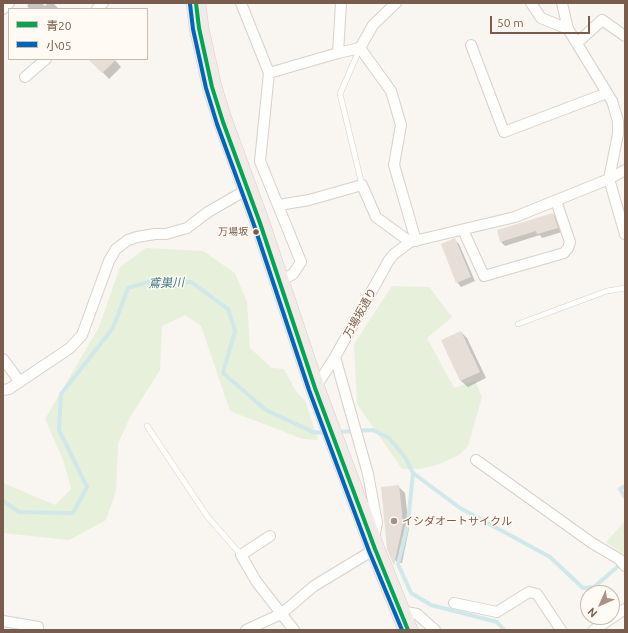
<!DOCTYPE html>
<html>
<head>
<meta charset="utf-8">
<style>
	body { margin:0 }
	#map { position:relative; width:628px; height:633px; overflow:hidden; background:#f9f5f0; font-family:Ubuntu,"Noto Sans JP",sans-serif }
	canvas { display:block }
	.frame { position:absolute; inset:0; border:4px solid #7a5c4d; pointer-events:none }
	.legend { position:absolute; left:8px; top:8px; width:140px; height:52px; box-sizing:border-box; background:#fffaf3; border:1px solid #cabbb1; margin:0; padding:5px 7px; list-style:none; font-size:12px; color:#7a5c4d }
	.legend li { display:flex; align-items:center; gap:8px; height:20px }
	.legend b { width:20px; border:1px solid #cabbb1 }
	.north { position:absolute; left:580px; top:585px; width:40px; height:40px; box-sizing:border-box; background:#fffaf3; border:1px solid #cabbb1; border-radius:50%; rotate:225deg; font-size:11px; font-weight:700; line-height:16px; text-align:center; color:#7a5c4d }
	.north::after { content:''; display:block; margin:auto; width:14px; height:18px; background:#a69286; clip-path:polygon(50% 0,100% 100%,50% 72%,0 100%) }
	.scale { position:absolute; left:490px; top:16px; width:100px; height:18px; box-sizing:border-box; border:2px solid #7a5c4d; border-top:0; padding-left:5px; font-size:12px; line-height:14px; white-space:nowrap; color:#7a5c4d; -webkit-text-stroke:3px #fffaf3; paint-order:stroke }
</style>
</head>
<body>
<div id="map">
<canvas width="628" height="633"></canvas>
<div class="frame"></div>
<ul class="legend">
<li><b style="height:5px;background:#00a651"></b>青20</li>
<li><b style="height:5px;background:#0065bd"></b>小05</li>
</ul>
<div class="north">N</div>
<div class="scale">50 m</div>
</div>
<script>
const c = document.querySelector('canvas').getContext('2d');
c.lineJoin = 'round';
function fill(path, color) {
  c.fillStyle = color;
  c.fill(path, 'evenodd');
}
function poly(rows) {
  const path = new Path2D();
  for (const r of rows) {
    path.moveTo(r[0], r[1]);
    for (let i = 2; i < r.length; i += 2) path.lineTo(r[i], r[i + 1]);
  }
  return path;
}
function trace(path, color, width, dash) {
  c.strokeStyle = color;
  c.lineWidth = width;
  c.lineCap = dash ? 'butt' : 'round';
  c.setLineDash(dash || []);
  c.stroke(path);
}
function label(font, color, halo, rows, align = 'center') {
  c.font = font + ' Ubuntu,"Noto Sans JP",sans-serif';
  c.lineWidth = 3;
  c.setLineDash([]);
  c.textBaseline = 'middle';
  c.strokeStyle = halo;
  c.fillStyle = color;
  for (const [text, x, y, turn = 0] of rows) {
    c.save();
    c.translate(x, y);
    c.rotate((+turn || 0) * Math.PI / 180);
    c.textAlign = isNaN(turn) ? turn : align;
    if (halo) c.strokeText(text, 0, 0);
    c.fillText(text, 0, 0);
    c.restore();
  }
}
const green = poly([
	[146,248,203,251,235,273,247,302,250,348,272,368,284,369,297,393,305,400,318,440,303,439,230,411,201,326,185,315,162,326,160,370,130,417,118,444,116,491,106,520,69,540,3,533,3,483,55,505,71,489,64,462,45,419,99,327,120,267],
	[392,286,429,287,452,317,427,338,454,388,475,381,482,397,468,446,459,455,437,465,420,469,402,469,357,404,354,344],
	[625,521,625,555,606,542]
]);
const shadow = poly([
	[29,3,41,3,45,6,48,3,53,3,59,9,30,9,27,6],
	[90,59,114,59,121,67,109,79],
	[553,214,557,218,562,232,542,238,540,235,505,246,501,242],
	[455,240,459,244,475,281,461,287,457,282],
	[461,332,467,338,486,378,468,387,461,381,442,341],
	[398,486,405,493,409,529,402,563,398,563,391,556]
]);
const stream = poly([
	[337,432,373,430,389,438,405,457,413,473,460,508,550,557,583,588,594,587,622,563],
	[413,473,408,523,398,564,411,593,431,605,497,622,504,630],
	[625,486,620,489,625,497],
	[3,501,19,512,73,513,87,487,59,430,61,394,113,328,128,288,148,282,191,282,228,309,235,331,223,373,266,410,313,432,326,433]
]);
const building = poly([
	[88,59,117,59,102,73],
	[553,213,558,228,537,234,536,231,500,242,497,230],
	[455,238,471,277,456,283,441,244],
	[461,331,480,372,460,381,441,340],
	[399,485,403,523,394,566,387,549,381,487]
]);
const lane = poly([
	[360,48,340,94,362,185],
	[518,324,607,291,625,288],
	[147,426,207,516,241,555]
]);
const street = poly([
	[241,3,269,73,260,161,301,262,293,274,280,281],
	[531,3,541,18,568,29,612,101,618,121,618,134,609,179,625,234],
	[562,3,568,29],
	[3,9,9,3],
	[97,9,103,3],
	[577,43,602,20,625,36],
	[471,45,504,132,607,93],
	[360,48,391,91,401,125,394,165,416,241],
	[338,53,360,48,373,25,396,3],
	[269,73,338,53,341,3],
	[25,77,46,59],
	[279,205,309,200,362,185,376,217,410,242,515,217,609,179,625,170],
	[463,230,484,276,564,253,568,248,570,242,556,201],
	[335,357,368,474,377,523,374,538],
	[3,359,20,382],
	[315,388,335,357,389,260,394,254,410,242],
	[3,390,9,389,70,348,82,335,109,261,116,249,128,240,137,237,155,234,166,234,187,228,208,212,248,189],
	[476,460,592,543,619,559,625,566],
	[270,536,241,555,256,581,294,630],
	[454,603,497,612,529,592,537,594,561,630],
	[401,611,417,614,435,630],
	[3,621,38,627,38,630],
	[246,630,281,614,314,586,375,549],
	[594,630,625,609]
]);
const highway = poly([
	[196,3,199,28,212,87,223,122,260,223,315,388,375,549,408,630]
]);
const bus1 = poly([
	[196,3,199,28,212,87,223,122,260,223,315,388,375,549,408,630]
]);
const bus2 = poly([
	[190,4,193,29,206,88,217,124,254,225,309,390,369,551,402,630]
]);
const markers = [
	[256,232,3.5,"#7a5c4d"],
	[394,521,4,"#a69286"]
];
const busNames = [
	["万場坂",248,232]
];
const streetNames = [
	["万場坂通り",360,313,-61]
];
const poiNames = [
	["イシダオートサイクル",402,521]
];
const waterNames = [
	["鳶巣川",166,283,-2]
];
fill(green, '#e7f0db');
fill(shadow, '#0003');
trace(stream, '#d0e8ea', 4);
fill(building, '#e6ded7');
trace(lane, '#d7d1cb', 6);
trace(street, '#d7d1cb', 12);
trace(highway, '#dad1cc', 20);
trace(lane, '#fefefd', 5);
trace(street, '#fefefd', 10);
trace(highway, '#f2eae7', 19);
trace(bus1, '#00a651', 4);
trace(bus2, '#0065bd', 4);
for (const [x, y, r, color] of markers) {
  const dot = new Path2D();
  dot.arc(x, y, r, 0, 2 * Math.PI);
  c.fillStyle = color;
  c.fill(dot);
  trace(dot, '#fffaf3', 1.5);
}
label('10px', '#7a5c4d', '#fffaf3', busNames, 'right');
label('11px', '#7a5c4d', '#fffaf3', streetNames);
label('11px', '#7a5c4d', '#fffaf3', poiNames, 'left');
label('italic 12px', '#437c86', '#fffaf3', waterNames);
</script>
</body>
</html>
